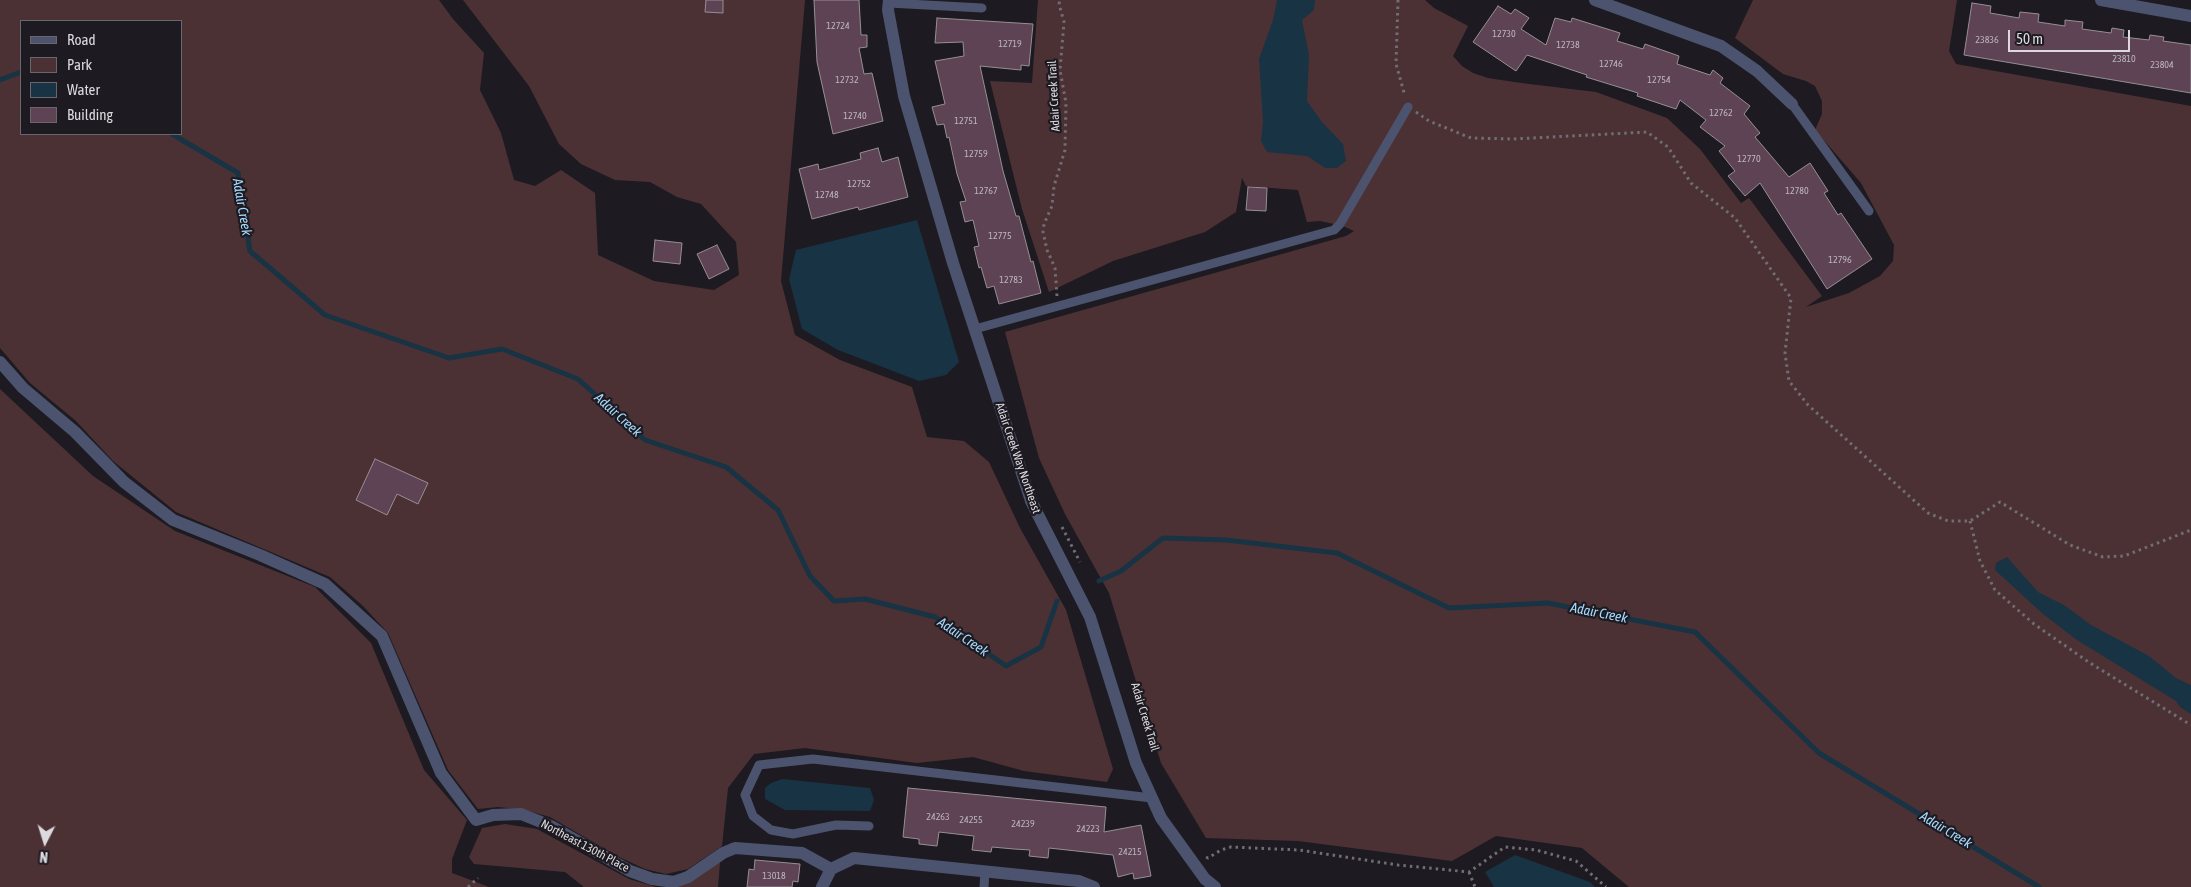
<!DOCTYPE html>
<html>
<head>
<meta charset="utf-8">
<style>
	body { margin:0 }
	#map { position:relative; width:2191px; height:887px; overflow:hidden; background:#1d1b21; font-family:"Asap Condensed",sans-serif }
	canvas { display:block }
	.legend { position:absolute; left:20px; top:20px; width:162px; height:115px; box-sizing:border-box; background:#1d1b21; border:1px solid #69676d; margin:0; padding:6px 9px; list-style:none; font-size:15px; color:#dcdade }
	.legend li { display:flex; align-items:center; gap:10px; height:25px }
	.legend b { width:25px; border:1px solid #69676d }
	.north { position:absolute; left:20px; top:817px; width:50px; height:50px; -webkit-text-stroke:4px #1d1b21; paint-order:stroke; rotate:185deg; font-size:14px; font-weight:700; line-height:20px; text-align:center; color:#dcdade }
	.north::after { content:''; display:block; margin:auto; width:18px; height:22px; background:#dcdade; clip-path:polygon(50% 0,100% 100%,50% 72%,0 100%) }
	.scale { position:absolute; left:2008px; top:30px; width:122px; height:22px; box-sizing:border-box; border:2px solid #dcdade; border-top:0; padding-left:6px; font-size:15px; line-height:18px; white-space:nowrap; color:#dcdade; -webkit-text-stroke:4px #1d1b21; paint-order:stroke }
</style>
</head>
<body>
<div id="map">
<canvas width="2191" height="887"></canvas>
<ul class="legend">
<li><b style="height:6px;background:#4b536f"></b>Road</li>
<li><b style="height:14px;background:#4c3134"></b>Park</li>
<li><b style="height:14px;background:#183343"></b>Water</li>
<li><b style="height:14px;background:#5d4354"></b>Building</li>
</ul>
<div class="north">N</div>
<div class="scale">50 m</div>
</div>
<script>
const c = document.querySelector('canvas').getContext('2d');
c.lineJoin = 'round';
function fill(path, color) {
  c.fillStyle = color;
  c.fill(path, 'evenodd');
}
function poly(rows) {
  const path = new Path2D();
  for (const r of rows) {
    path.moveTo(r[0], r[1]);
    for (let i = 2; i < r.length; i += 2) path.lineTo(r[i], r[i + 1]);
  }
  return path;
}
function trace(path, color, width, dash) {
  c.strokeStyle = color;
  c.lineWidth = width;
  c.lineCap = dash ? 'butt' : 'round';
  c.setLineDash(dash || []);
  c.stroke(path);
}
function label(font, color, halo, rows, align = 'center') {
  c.font = font + ' "Asap Condensed",sans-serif';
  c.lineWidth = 4.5;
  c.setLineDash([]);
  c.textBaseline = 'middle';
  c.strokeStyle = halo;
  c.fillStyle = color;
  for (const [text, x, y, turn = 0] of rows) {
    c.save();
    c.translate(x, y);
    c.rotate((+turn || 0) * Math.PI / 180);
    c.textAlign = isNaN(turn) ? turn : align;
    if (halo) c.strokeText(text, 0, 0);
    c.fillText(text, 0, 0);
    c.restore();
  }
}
const green = poly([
	[0,0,439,0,453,19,484,53,480,90,501,133,514,180,535,186,561,170,595,193,598,255,654,281,714,290,739,275,736,242,701,204,677,197,650,182,615,180,581,164,559,144,529,86,463,0,805,0,781,281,795,335,840,360,912,387,927,437,964,441,989,462,1020,528,1066,610,1113,769,1107,782,1024,771,973,757,917,763,805,748,754,754,728,788,722,846,688,869,666,874,645,869,617,856,550,817,525,810,498,807,478,809,448,770,388,633,363,606,330,577,176,512,113,461,76,421,30,383,0,348],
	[21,21,181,21,181,134,21,134],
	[1038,0,1425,0,1434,8,1468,26,1453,56,1462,66,1473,73,1488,78,1521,83,1596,92,1667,118,1700,149,1741,203,1749,198,1822,296,1806,307,1849,293,1880,276,1893,261,1894,245,1861,183,1815,130,1822,114,1822,101,1815,86,1806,81,1783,74,1735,38,1753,0,1957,0,1949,51,1956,64,2191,106,2191,887,1629,887,1582,848,1496,836,1452,861,1298,841,1206,838,1161,763,1109,593,1065,514,1039,458,1005,332,1346,236,1354,231,1343,226,1320,221,1307,222,1298,190,1246,186,1242,178,1236,212,1205,232,1113,261,1049,292,1022,209,990,81,1032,83],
	[0,389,93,476,175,531,315,587,371,643,424,770,467,820,452,859,452,873,489,887,0,887],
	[505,824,537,829,629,879,656,887,584,887,565,872,474,864,469,857,482,828],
	[720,862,718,887,665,887]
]);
const water = poly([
	[1277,0,1315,0,1314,10,1302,20,1309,55,1307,101,1322,122,1343,144,1346,161,1337,168,1325,168,1307,156,1267,152,1261,141,1263,122,1259,59,1273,20],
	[917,220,959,362,946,375,919,381,838,350,802,329,789,279,796,250],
	[2007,557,2038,592,2064,605,2091,625,2149,656,2176,678,2191,685,2191,714,2180,707,2176,701,2077,640,2043,614,1995,570,1996,563],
	[782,779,870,788,874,800,870,811,785,810,765,799,765,788,771,783],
	[1515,855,1590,882,1595,887,1494,887,1485,872]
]);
const stream = poly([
	[0,80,21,72],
	[172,134,238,173,250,251,325,315,449,358,502,349,578,379,645,440,726,467,778,510,810,576,834,601,865,599,935,617,1006,666,1041,647,1057,601],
	[1099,581,1121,571,1163,538,1226,540,1337,553,1449,608,1548,603,1695,632,1819,753,2039,887]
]);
const building = poly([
	[706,0,723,0,723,13,705,12,706,0],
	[814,0,859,0,861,35,867,35,867,47,859,48,864,74,872,73,883,121,833,134,817,62,814,0],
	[1972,3,1991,6,1990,13,2019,18,2020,12,2039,14,2038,22,2065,26,2065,20,2083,22,2082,29,2111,33,2112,28,2124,30,2123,37,2149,40,2150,35,2164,37,2163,41,2191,45,2191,93,1964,55,1972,3],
	[1498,6,1511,14,1515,9,1529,18,1521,29,1546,45,1555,18,1571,22,1572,18,1620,33,1617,41,1643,49,1645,44,1679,56,1677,64,1710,75,1713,70,1723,78,1720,83,1750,106,1744,114,1760,133,1755,137,1789,177,1810,163,1828,191,1824,193,1838,215,1841,213,1872,259,1827,289,1760,183,1745,196,1728,176,1735,171,1719,151,1725,146,1700,127,1706,120,1680,100,1676,109,1637,96,1638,93,1586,77,1587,75,1527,55,1516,71,1473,42,1498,6],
	[937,18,1033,24,1029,66,1021,65,1021,70,980,66,1003,171,1016,216,1019,216,1031,262,1033,261,1041,293,999,304,994,286,987,288,981,267,979,268,974,247,979,246,973,220,965,222,960,202,966,201,957,174,949,137,947,138,944,124,937,125,932,107,945,104,935,61,964,56,963,42,935,43,937,18],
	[878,148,882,162,898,157,908,197,859,210,858,207,812,219,799,169,818,164,819,170,861,159,860,153,878,148],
	[1248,187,1267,188,1266,211,1246,210,1248,187],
	[655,240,682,243,680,264,653,261,655,240],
	[717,245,729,269,709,279,697,254,717,245],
	[375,459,428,483,418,504,397,494,387,515,356,500,375,459],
	[908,788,1106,807,1104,832,1141,825,1151,876,1134,879,1133,873,1118,877,1113,855,1049,848,1048,858,1029,856,1030,850,1014,849,992,847,991,852,972,850,974,836,939,832,937,846,919,844,919,839,903,837,908,788],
	[755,860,800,864,798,882,793,881,792,887,747,887,749,869,754,870,755,860]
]);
const path = poly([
	[1398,0,1396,64,1405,96],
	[1416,112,1429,121,1471,138,1513,139,1647,132,1668,147,1691,183,1735,218,1791,298,1785,353,1789,381,1808,405,1928,513,1948,521,1970,521,2000,502,2070,545,2103,557,2124,556,2191,530],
	[1057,296,1055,268,1047,250,1043,232,1044,224,1052,206,1054,186,1065,150,1066,103,1060,70,1064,22,1059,4,1060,0],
	[1970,521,1980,561,1995,590,2034,624,2090,663,2191,725],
	[1062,527,1080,562],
	[1206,857,1208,858,1221,850,1231,847,1299,850,1398,865,1469,872,1505,847,1536,850,1576,861,1606,887],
	[1469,872,1475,887],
	[468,887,478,878]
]);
const service = poly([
	[889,3,982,8],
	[1792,104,1869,211],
	[975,329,1334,230,1340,224,1408,107],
	[869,826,836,825,793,834,771,830,753,816,745,795,759,765,813,759,1152,798],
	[984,887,985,871]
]);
const minor = poly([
	[889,0,888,10,904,96,953,263,1031,501,1090,617,1136,763,1161,818,1205,879,1215,887],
	[1595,0,1721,46,1757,71,1792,104],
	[2101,0,2191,16],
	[0,362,23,388,75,432,124,482,173,520,260,555,325,584,382,636,441,773,476,820,493,815,521,814,551,826,630,871,652,879,674,882,688,877,723,853,735,848,802,853,831,869],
	[822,887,831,869,854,858,1079,881,1094,887]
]);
const numberNames = [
	["12724",838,26],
	["12730",1504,34],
	["23836",1987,40],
	["12719",1010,44],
	["12738",1568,45],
	["23810",2124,59],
	["12746",1611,64],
	["23804",2162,65],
	["12732",847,80],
	["12754",1659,80],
	["12762",1721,113],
	["12740",855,116],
	["12751",966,121],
	["12759",976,154],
	["12770",1749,159],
	["12752",859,184],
	["12767",986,191],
	["12780",1797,191],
	["12748",827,195],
	["12775",1000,236],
	["12796",1840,260],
	["12783",1011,280],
	["24263",938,817],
	["24255",971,820],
	["24239",1023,824],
	["24223",1088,829],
	["24215",1130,852],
	["13018",774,876]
];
const streetNames = [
	["Adair Creek Trail",1054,96,-93],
	["Adair Creek Way Northeast",1018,458,71],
	["Adair Creek Trail",1145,717,73],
	["Northeast 130th Place",585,846,28]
];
const waterNames = [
	["Adair Creek",242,207,80],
	["Adair Creek",618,415,42],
	["Adair Creek",1599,613,11],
	["Adair Creek",963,637,34],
	["Adair Creek",1946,830,31]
];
fill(green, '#4c3134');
fill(water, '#183343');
trace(stream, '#183343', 5);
fill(building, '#5d4354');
trace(building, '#978f94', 1);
trace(path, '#706e73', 3, [2.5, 4]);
trace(service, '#4b536f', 9);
trace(minor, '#4b536f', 12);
label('10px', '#bcb4bc', null, numberNames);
label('12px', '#dcdade', '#1d1b21', streetNames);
label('italic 14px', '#a5dafe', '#1d1b21', waterNames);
</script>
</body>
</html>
